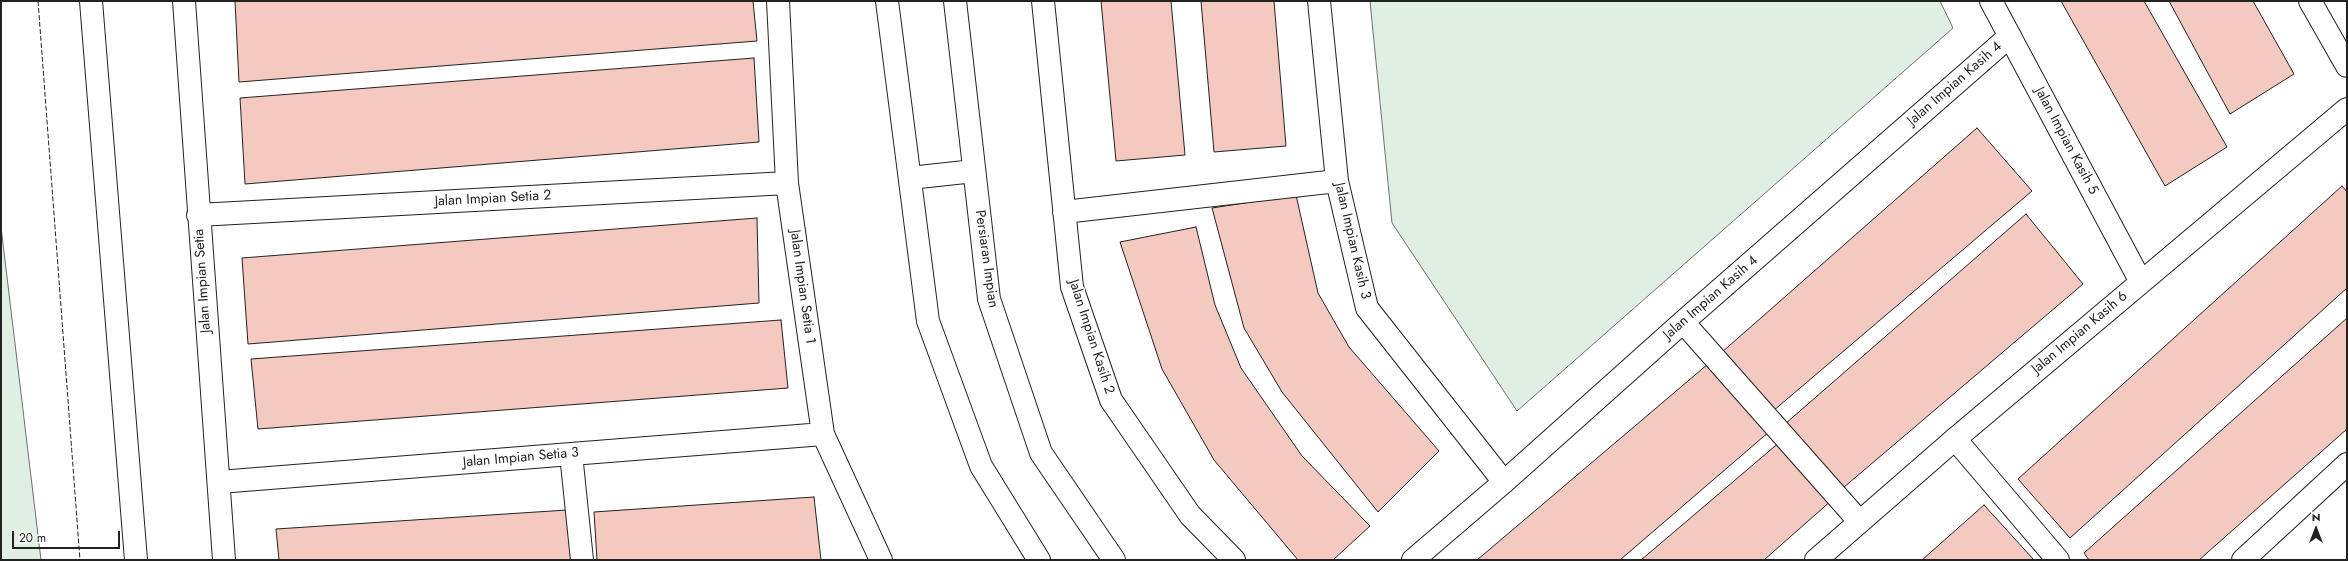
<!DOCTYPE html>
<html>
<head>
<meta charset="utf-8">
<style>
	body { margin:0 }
	#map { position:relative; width:2348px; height:561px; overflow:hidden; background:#fff; font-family:Jost,sans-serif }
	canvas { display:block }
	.frame { position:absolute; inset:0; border:2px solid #222; pointer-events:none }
	.north { position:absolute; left:2296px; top:509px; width:40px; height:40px; -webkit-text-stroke:3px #fff; paint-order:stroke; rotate:0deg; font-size:11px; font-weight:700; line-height:16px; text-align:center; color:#222 }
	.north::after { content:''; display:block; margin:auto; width:14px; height:18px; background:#222; clip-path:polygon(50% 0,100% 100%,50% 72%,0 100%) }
	.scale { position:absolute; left:12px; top:531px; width:108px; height:18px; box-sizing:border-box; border:2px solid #222; border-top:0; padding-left:5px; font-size:12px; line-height:14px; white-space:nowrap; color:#222; -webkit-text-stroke:3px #fff; paint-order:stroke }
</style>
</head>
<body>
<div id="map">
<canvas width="2348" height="561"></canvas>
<div class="frame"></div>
<div class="north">N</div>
<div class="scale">20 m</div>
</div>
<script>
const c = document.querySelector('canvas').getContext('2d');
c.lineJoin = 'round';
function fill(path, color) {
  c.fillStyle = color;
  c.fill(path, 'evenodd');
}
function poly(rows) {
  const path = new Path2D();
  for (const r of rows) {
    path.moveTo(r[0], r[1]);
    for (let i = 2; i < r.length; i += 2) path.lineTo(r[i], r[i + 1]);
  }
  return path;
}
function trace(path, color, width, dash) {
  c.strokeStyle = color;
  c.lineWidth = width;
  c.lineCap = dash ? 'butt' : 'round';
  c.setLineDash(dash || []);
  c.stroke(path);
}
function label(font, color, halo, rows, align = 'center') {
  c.font = font + ' Jost,sans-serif';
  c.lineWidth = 3;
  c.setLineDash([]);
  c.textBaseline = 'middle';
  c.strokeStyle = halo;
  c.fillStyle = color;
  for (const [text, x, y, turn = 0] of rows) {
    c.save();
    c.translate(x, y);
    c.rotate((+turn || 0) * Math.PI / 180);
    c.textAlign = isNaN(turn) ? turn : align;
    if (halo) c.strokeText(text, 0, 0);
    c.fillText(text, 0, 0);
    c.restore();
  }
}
const green = poly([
	[1370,1,1940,1,1953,28,1517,411,1392,223,1370,1],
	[1,227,41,560,1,560,1,227]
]);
const building = poly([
	[235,1,753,1,757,41,239,82,235,1],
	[1101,1,1171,1,1185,155,1116,161,1101,1],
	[1201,1,1274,1,1286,146,1214,152,1201,1],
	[2061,1,2144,1,2227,147,2165,186,2061,1],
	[2169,1,2253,1,2294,74,2230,114,2169,1],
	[754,58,759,142,245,184,240,98,754,58],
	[1977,128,2032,191,1773,411,1721,353,1977,128],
	[2342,186,2347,192,2347,288,2070,538,2018,479,2342,186],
	[1296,195,1318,293,1349,347,1439,451,1378,512,1282,392,1244,328,1212,208,1296,195],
	[2026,214,2083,284,1843,488,1785,424,2026,214],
	[757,218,759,303,248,344,242,258,757,218],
	[1196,227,1215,305,1241,368,1302,456,1370,526,1333,560,1298,560,1214,460,1162,369,1120,242,1196,227],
	[2347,318,2347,429,2199,560,2089,560,2084,553,2347,318],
	[781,320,788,388,258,429,251,359,781,320],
	[1708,364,1770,431,1620,560,1477,560,1708,364],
	[1781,441,1832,500,1764,560,1641,560,1781,441],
	[814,497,821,560,597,560,594,512,814,497],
	[1984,505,2034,560,1922,560,1984,505],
	[567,510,572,560,279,560,276,529,567,510]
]);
const minor = poly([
	[91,1,136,560],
	[184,1,224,560],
	[778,1,787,183,823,434,881,560],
	[887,1,928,321,981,466,1039,560],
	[955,1,989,299,1041,453,1114,560],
	[1043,1,1072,287,1111,400,1190,515,1234,560],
	[1319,1,1337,181,1367,308,1504,482],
	[1991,1,2141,282],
	[2310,1,2347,66],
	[910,178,974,171],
	[1064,212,1337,181],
	[198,215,787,183],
	[1683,322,1859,521],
	[1955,439,2058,560],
	[571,454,582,560],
	[219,482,823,434],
	[1413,560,1504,482,1683,322,2010,36],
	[1816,560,1955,439,2347,109],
	[2243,560,2347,464]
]);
const fence = poly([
	[38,1,80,560]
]);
const streetNames = [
	["Jalan Impian Kasih 4",1955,84,-41],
	["Jalan Impian Kasih 5",2066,141,62],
	["Jalan Impian Setia 2",493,199,-3],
	["Jalan Impian Kasih 3",1352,241,77],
	["Persiaran Impian",986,259,82],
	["Jalan Impian Setia",203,281,-94],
	["Jalan Impian Setia 1",802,287,82],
	["Jalan Impian Kasih 4",1711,298,-41],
	["Jalan Impian Kasih 6",2080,333,-40],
	["Jalan Impian Kasih 2",1091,337,72],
	["Jalan Impian Setia 3",521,458,-5]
];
fill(green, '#e0efe3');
trace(green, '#6f6f6f', 1);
fill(building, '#f3c9c0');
trace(building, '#222', 1);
trace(minor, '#222', 24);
trace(minor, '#fff', 22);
trace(fence, '#222', 1, [5, 2]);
label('14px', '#222', '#fff', streetNames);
</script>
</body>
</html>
